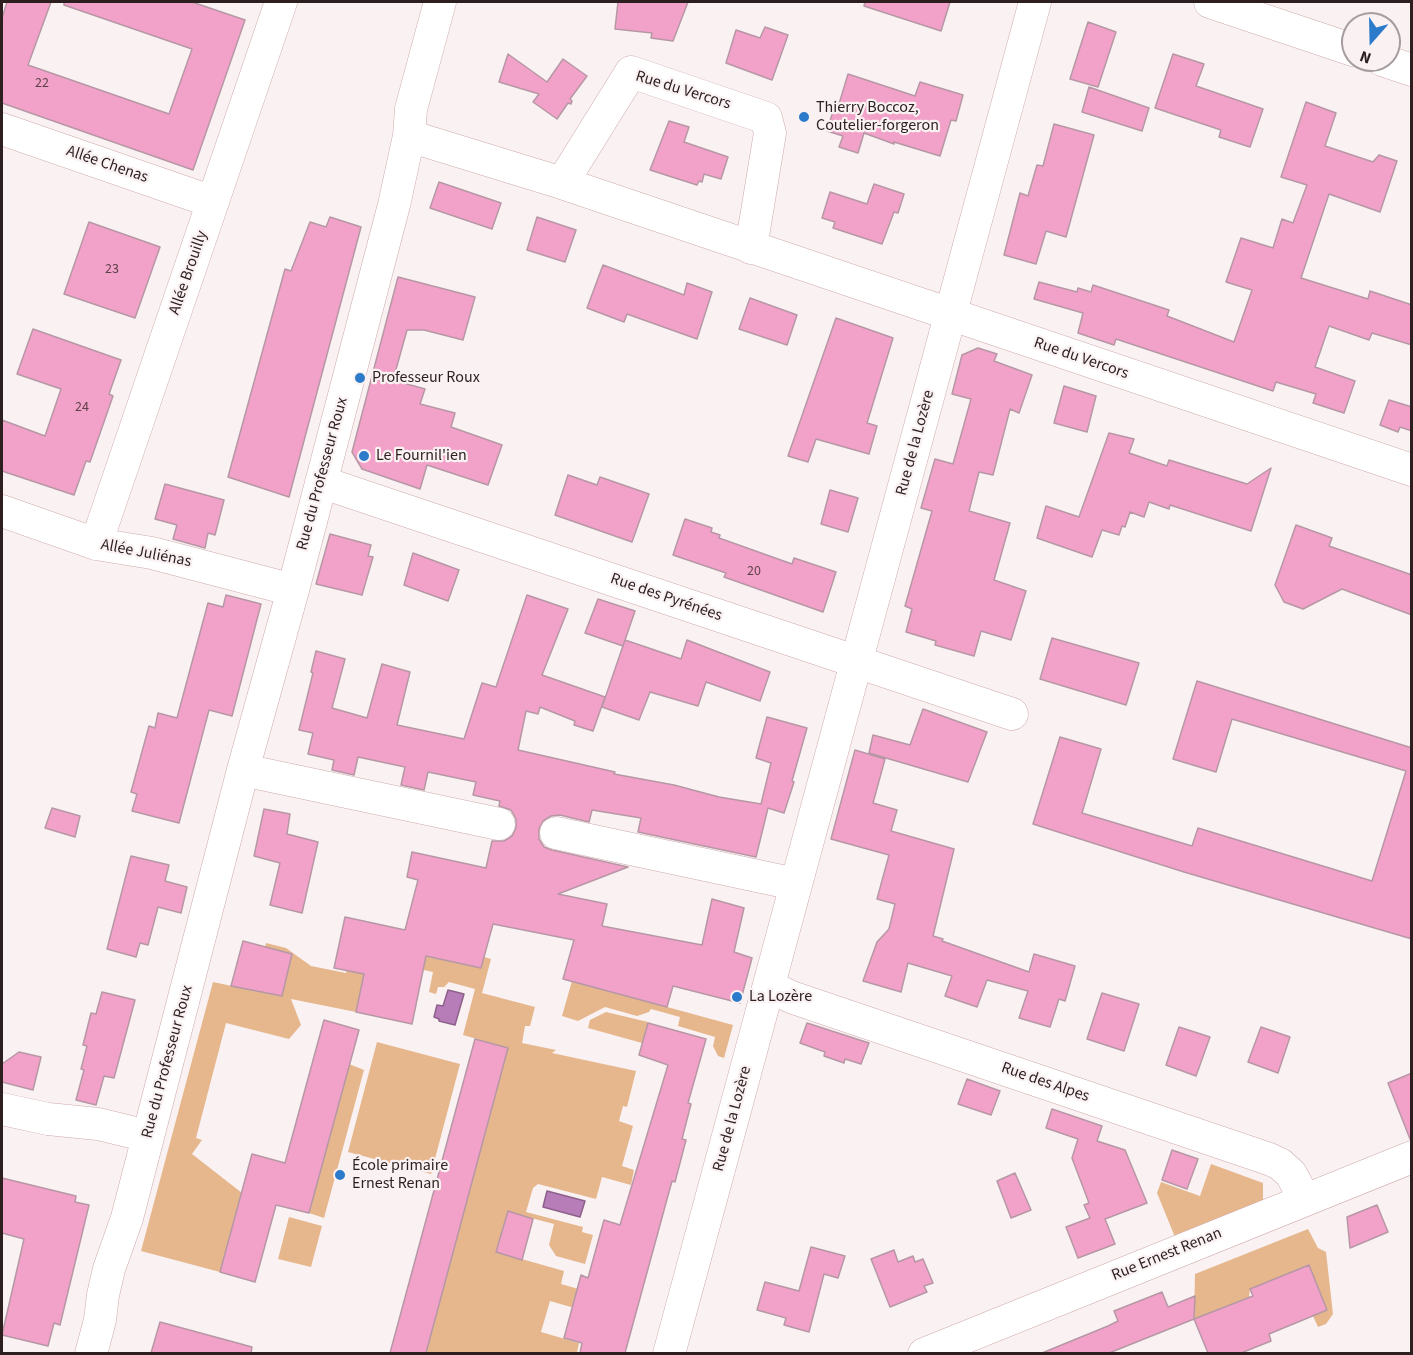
<!DOCTYPE html>
<html>
<head>
<meta charset="utf-8">
<style>
	body { margin:0 }
	#map { position:relative; width:1413px; height:1355px; overflow:hidden; background:#f9f1f2; font-family:"Source Sans 3",sans-serif }
	canvas { display:block }
	.frame { position:absolute; inset:0; border:3px solid #2d1f20; pointer-events:none }
	.north { position:absolute; left:1341px; top:12px; width:60px; height:60px; box-sizing:border-box; background:#f9f1f2; border:2px solid #a79d9e; border-radius:50%; rotate:200deg; font-size:16px; font-weight:700; line-height:24px; text-align:center; color:#2d1f20 }
	.north::after { content:''; display:block; margin:auto; width:21px; height:27px; background:#2c7bcb; clip-path:polygon(50% 0,100% 100%,50% 72%,0 100%) }
</style>
</head>
<body>
<div id="map">
<canvas width="1413" height="1355"></canvas>
<div class="frame"></div>
<div class="north">N</div>
</div>
<script>
const c = document.querySelector('canvas').getContext('2d');
c.lineJoin = 'round';
function fill(path, color) {
  c.fillStyle = color;
  c.fill(path, 'evenodd');
}
function poly(rows) {
  const path = new Path2D();
  for (const r of rows) {
    path.moveTo(r[0], r[1]);
    for (let i = 2; i < r.length; i += 2) path.lineTo(r[i], r[i + 1]);
  }
  return path;
}
function trace(path, color, width, dash) {
  c.strokeStyle = color;
  c.lineWidth = width;
  c.lineCap = dash ? 'butt' : 'round';
  c.setLineDash(dash || []);
  c.stroke(path);
}
function label(font, color, halo, rows, align = 'center') {
  c.font = font + ' "Source Sans 3",sans-serif';
  c.lineWidth = 4.5;
  c.setLineDash([]);
  c.textBaseline = 'middle';
  c.strokeStyle = halo;
  c.fillStyle = color;
  for (const [text, x, y, turn = 0] of rows) {
    c.save();
    c.translate(x, y);
    c.rotate((+turn || 0) * Math.PI / 180);
    c.textAlign = isNaN(turn) ? turn : align;
    if (halo) c.strokeText(text, 0, 0);
    c.fillText(text, 0, 0);
    c.restore();
  }
}
const green = poly([
	[266,943,286,948,311,966,346,973,350,956,365,969,356,1012,291,999,301,1025,289,1039,226,1023,196,1138,202,1140,192,1154,242,1193,220,1272,141,1251,213,982,265,993,283,992,292,954,265,947],
	[401,951,480,968,484,957,491,959,482,993,535,1007,530,1026,525,1026,522,1043,556,1050,552,1053,636,1071,627,1107,623,1106,619,1121,633,1126,622,1166,634,1170,631,1185,602,1177,596,1199,538,1184,533,1188,526,1212,583,1227,582,1232,593,1235,585,1264,556,1256,549,1245,554,1224,508,1212,497,1252,564,1271,561,1284,589,1292,585,1311,550,1301,541,1332,579,1343,577,1353,426,1353,508,1048,463,1035,475,989,449,982,444,987,438,987,436,994,429,992,433,972,410,967],
	[572,981,733,1025,724,1058,718,1056,713,1046,715,1037,678,1026,680,1017,651,1009,649,1012,637,1016,605,1007,578,1021,562,1016],
	[606,1012,648,1022,642,1043,588,1028,590,1020],
	[377,1042,460,1064,431,1174,348,1152],
	[349,1064,364,1070,324,1218,309,1213],
	[1211,1164,1263,1183,1263,1200,1175,1237,1157,1193,1161,1182,1200,1196],
	[289,1217,322,1226,311,1267,278,1259],
	[1308,1229,1318,1248,1326,1252,1333,1314,1326,1324,1318,1327,1313,1316,1327,1310,1308,1265,1250,1289,1249,1297,1194,1319,1195,1274]
]);
const water = poly([
	[448,990,464,994,455,1025,439,1021,439,1019,434,1017,437,1005,443,1006,448,990],
	[547,1191,585,1201,580,1217,543,1207,547,1191]
]);
const building = poly([
	[7,2,51,2,28,65,169,114,192,49,64,5,64,2,192,2,245,20,193,170,2,103,2,18,7,2],
	[618,2,688,2,673,41,651,38,652,33,615,29,618,2],
	[865,2,950,2,941,31,864,6,865,2],
	[1088,22,1116,32,1098,87,1070,79,1088,22],
	[765,27,788,35,772,80,726,63,736,30,760,38,765,27],
	[508,54,547,82,563,59,587,76,570,99,572,101,571,104,568,103,557,119,533,102,539,94,499,82,508,54],
	[1173,54,1204,64,1196,86,1263,109,1250,147,1219,137,1221,130,1155,108,1173,54],
	[848,74,915,96,920,82,963,95,956,121,951,120,940,156,894,142,894,144,864,133,858,153,839,147,843,136,827,131,836,101,839,104,848,74],
	[1089,87,1149,108,1142,131,1082,112,1089,87],
	[1306,102,1336,113,1325,146,1373,162,1379,155,1397,161,1380,212,1329,194,1301,278,1368,299,1370,291,1412,305,1412,345,1372,333,1369,340,1329,326,1315,367,1355,381,1344,413,1313,403,1316,394,1276,382,1273,391,1116,339,1114,345,1078,333,1083,313,1034,299,1039,282,1077,292,1078,288,1091,292,1093,285,1169,310,1167,316,1234,342,1252,290,1226,282,1241,238,1273,248,1282,219,1293,223,1307,185,1281,177,1306,102],
	[669,121,689,127,684,142,728,157,721,179,704,174,702,182,699,181,697,185,650,170,669,121],
	[1054,124,1094,135,1066,237,1046,231,1036,264,1004,255,1020,193,1028,196,1037,165,1043,166,1054,124],
	[439,182,501,203,492,229,430,208,439,182],
	[874,184,904,194,898,213,894,212,882,244,833,228,835,222,822,218,830,192,867,204,874,184],
	[330,217,361,227,289,497,228,477,285,269,291,271,310,222,326,227,330,217],
	[537,217,576,230,565,262,527,250,537,217],
	[89,222,160,247,135,318,64,294,89,222],
	[603,265,684,295,687,283,712,292,697,339,627,314,624,322,587,308,603,265],
	[398,277,475,297,463,340,424,330,407,330,393,380,425,389,420,404,455,413,451,427,502,445,488,485,427,465,420,489,362,469,352,452,398,277],
	[750,298,797,315,787,345,739,329,750,298],
	[836,318,893,338,867,423,877,426,869,454,816,439,808,462,788,456,836,318],
	[33,329,121,360,109,394,113,396,90,462,86,461,74,495,2,471,2,420,45,436,61,389,17,374,33,329],
	[978,348,997,354,994,361,1032,375,1019,413,1010,409,993,475,979,472,969,511,1010,523,994,580,1026,591,1011,640,981,631,974,656,935,645,936,641,906,632,912,609,905,606,932,511,921,508,935,459,953,464,971,399,952,394,962,355,978,348],
	[1064,386,1096,396,1087,432,1054,423,1064,386],
	[1389,400,1412,407,1412,431,1400,427,1398,432,1380,425,1389,400],
	[1109,433,1134,439,1129,453,1167,466,1169,460,1247,484,1271,468,1251,531,1170,505,1169,509,1149,502,1144,517,1130,512,1125,527,1122,526,1119,535,1102,530,1092,557,1037,538,1046,506,1079,517,1109,433],
	[568,475,597,485,600,477,649,494,632,542,555,515,568,475],
	[165,484,224,500,215,535,208,533,205,548,173,539,177,525,155,519,165,484],
	[830,490,858,498,848,532,821,524,830,490],
	[685,519,712,528,711,532,720,535,719,538,792,564,794,558,836,572,823,612,724,577,726,573,673,555,685,519],
	[1296,525,1332,538,1329,546,1412,575,1412,615,1342,589,1303,609,1284,602,1275,585,1296,525],
	[330,534,371,545,368,556,373,557,362,595,316,584,330,534],
	[413,553,459,570,448,601,404,585,413,553],
	[226,595,261,604,232,716,209,710,179,823,132,811,137,794,131,792,149,726,155,728,158,713,177,718,208,603,223,607,226,595],
	[527,595,568,609,542,675,605,697,593,731,574,725,575,721,540,707,538,714,526,711,518,750,615,772,614,774,674,785,719,797,761,804,771,763,756,758,767,717,807,728,792,781,794,782,784,813,768,808,756,857,638,832,641,818,592,810,589,822,560,815,551,816,543,821,539,829,539,839,544,847,552,850,628,867,558,894,607,904,602,926,702,945,712,899,744,908,734,952,752,958,740,1003,673,986,667,1007,563,979,574,940,493,924,481,968,426,956,412,1024,356,1012,364,974,334,968,345,917,405,930,418,880,407,877,412,852,486,868,492,841,504,841,512,836,516,828,516,819,511,810,499,806,500,801,473,795,476,782,428,772,424,790,401,785,405,767,358,757,354,775,332,770,334,760,308,754,313,733,299,730,313,673,311,672,316,651,345,659,332,708,367,718,382,664,410,672,397,725,464,739,482,683,496,687,527,595],
	[598,599,635,611,623,646,585,633,598,599],
	[1052,638,1139,663,1126,705,1040,679,1052,638],
	[625,640,681,659,687,640,770,672,760,701,706,682,698,706,650,692,639,720,602,707,625,640],
	[1197,681,1412,748,1412,939,1184,872,1033,824,1060,737,1101,749,1082,813,1192,846,1198,828,1372,881,1406,771,1232,719,1216,772,1173,759,1197,681],
	[923,709,987,732,968,782,869,753,873,735,910,745,923,709],
	[855,750,885,759,873,803,897,810,891,831,954,849,933,936,943,939,942,941,1029,972,1034,954,1075,966,1065,1001,1059,999,1050,1027,1019,1018,1028,991,987,980,977,1007,945,996,952,976,908,963,901,992,863,981,877,942,889,929,895,904,877,899,889,855,831,839,855,750],
	[52,808,80,816,75,837,45,828,52,808],
	[264,809,290,814,287,834,318,842,302,913,270,905,280,863,254,856,264,809],
	[131,856,169,865,165,881,187,887,181,913,158,907,148,945,140,943,136,957,107,949,131,856],
	[243,941,292,954,282,996,231,986,243,941],
	[102,992,135,1000,114,1078,104,1076,96,1105,76,1100,84,1070,81,1069,87,1046,83,1045,91,1013,96,1014,102,992],
	[1102,993,1139,1004,1124,1051,1087,1039,1102,993],
	[324,1020,359,1030,309,1213,276,1205,255,1282,220,1272,252,1154,285,1163,324,1020],
	[648,1023,706,1039,688,1103,691,1104,682,1139,686,1140,675,1182,672,1181,625,1353,580,1353,582,1343,564,1338,581,1275,588,1278,604,1220,620,1225,668,1065,639,1055,648,1023],
	[807,1023,869,1043,861,1064,845,1059,844,1063,824,1056,825,1052,800,1043,807,1023],
	[1179,1027,1210,1037,1196,1076,1166,1065,1179,1027],
	[1261,1027,1290,1037,1278,1073,1248,1062,1261,1027],
	[475,1039,508,1048,426,1353,390,1353,475,1039],
	[19,1052,41,1057,33,1090,2,1082,2,1064,19,1052],
	[1412,1073,1412,1139,1410,1139,1388,1083,1412,1073],
	[967,1079,1000,1091,991,1115,958,1104,967,1079],
	[1052,1109,1102,1126,1097,1141,1125,1150,1147,1203,1105,1219,1115,1244,1078,1258,1066,1227,1090,1218,1084,1205,1089,1203,1072,1158,1078,1139,1046,1128,1052,1109],
	[1172,1150,1198,1159,1187,1189,1162,1180,1172,1150],
	[1015,1173,1031,1210,1011,1218,997,1181,1015,1173],
	[2,1178,76,1196,75,1202,89,1205,60,1325,54,1323,48,1346,2,1335,24,1239,2,1233,2,1178],
	[1377,1205,1388,1232,1350,1248,1347,1217,1377,1205],
	[508,1211,533,1219,522,1260,496,1252,508,1211],
	[811,1247,845,1256,838,1278,824,1274,809,1332,784,1325,786,1318,757,1310,765,1282,799,1291,811,1247],
	[894,1250,898,1262,913,1256,915,1262,923,1259,933,1283,924,1286,927,1292,890,1307,871,1259,894,1250],
	[1309,1265,1327,1310,1269,1334,1271,1341,1241,1353,1208,1353,1194,1319,1253,1296,1250,1289,1309,1265],
	[1162,1292,1168,1307,1195,1296,1194,1319,1109,1353,1042,1353,1108,1326,1118,1321,1114,1311,1162,1292],
	[160,1322,252,1347,251,1353,151,1353,160,1322]
]);
const minor = poly([
	[1210,2,1353,50],
	[1382,60,1412,70],
	[2,129,213,202],
	[409,136,562,183,1412,470],
	[562,183,631,72,766,118,770,133,751,248],
	[321,482,1012,714],
	[2,511,96,544,152,553,293,590],
	[96,544,281,2],
	[243,770,499,824],
	[556,833,795,884],
	[769,986,791,997,1269,1159,1280,1164,1291,1174,1305,1200],
	[2,1109,48,1119,98,1124,148,1136],
	[91,1354,100,1320,103,1295,109,1269,127,1218,243,770,293,590,394,205,409,136,411,109,440,2],
	[669,1354,1035,2],
	[924,1354,1412,1157]
]);
const markers = [
	[804,117,6,"#2c7bcb"],
	[360,378,6,"#2c7bcb"],
	[364,456,6,"#2c7bcb"],
	[737,997,6,"#2c7bcb"],
	[340,1175,6,"#2c7bcb"]
];
const numberNames = [
	["22",42,84],
	["23",112,270],
	["24",82,408],
	["20",754,572]
];
const streetNames = [
	["Rue du Vercors",683,91,17],
	["Allée Chenas",107,165,19],
	["Allée Brouilly",189,273,-71],
	["Rue du Vercors",1081,359,19],
	["Rue de la Lozère",916,443,-75],
	["Rue du Professeur Roux",323,474,-75],
	["Allée Juliénas",146,554,11],
	["Rue des Pyrénées",666,598,19],
	["Rue du Professeur Roux",168,1062,-75],
	["Rue des Alpes",1045,1083,19],
	["Rue de la Lozère",733,1119,-75],
	["Rue Ernest Renan",1167,1255,-22]
];
const poiNames = [
	["Thierry Boccoz,",816,108],
	["Coutelier-forgeron",816,126],
	["Professeur Roux",372,378],
	["Le Fournil'ien",376,456],
	["La Lozère",749,997],
	["École primaire",352,1166],
	["Ernest Renan",352,1184]
];
fill(green, '#e6b78d');
fill(water, '#b67db8');
trace(water, '#8d618a', 1.5);
fill(building, '#f2a2c8');
trace(building, '#b797a5', 1.5);
trace(minor, '#d0abad', 33);
trace(minor, '#fff', 32);
for (const [x, y, r, color] of markers) {
  const dot = new Path2D();
  dot.arc(x, y, r, 0, 2 * Math.PI);
  c.fillStyle = color;
  c.fill(dot);
  trace(dot, '#f9f1f2', 2);
}
label('14px', '#5e404a', null, numberNames);
label('16px', '#2d1f20', '#f9f1f2', streetNames);
label('16px', '#2d1f20', '#f9f1f2', poiNames, 'left');
</script>
</body>
</html>
